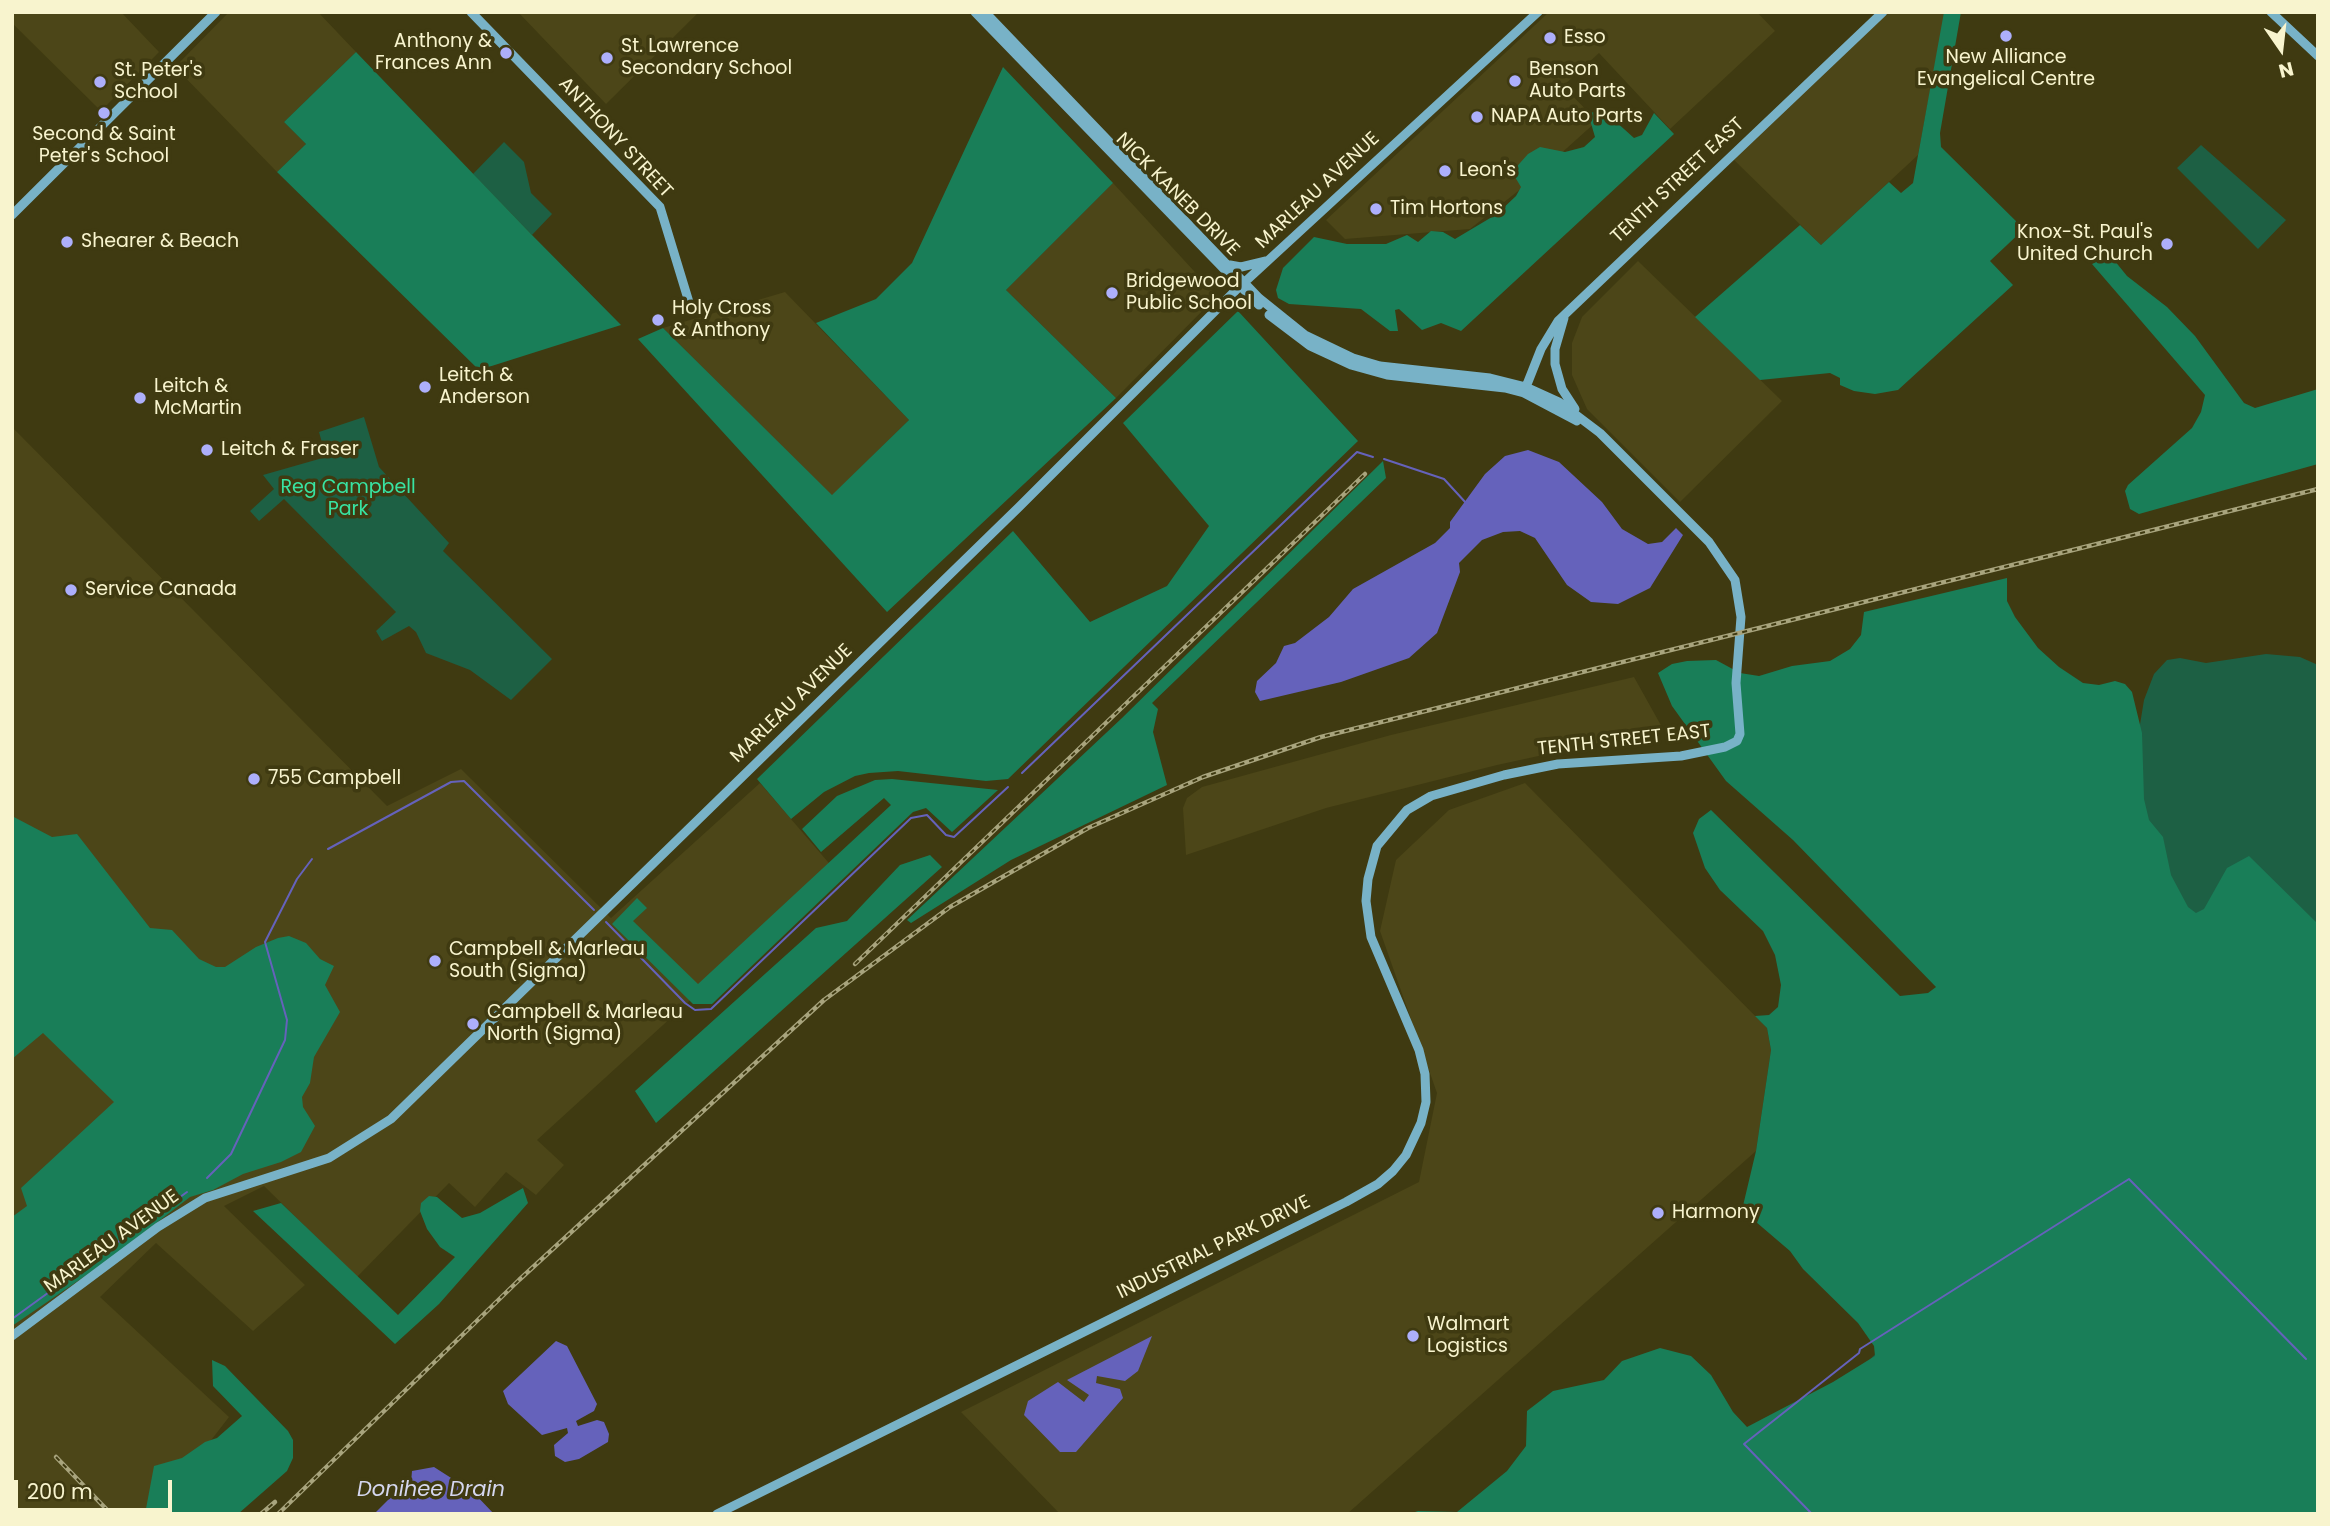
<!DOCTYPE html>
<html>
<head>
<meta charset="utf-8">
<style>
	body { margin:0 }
	#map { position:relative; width:2330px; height:1526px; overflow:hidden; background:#3f3a11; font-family:Poppins,sans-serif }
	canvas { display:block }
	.frame { position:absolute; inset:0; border:14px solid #f8f4ce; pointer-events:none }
	.north { position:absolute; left:2246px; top:14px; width:70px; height:70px; -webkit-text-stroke:5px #3f3a11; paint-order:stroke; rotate:166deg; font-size:19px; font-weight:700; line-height:28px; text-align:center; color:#f8f4ce }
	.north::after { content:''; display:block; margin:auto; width:24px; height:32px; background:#f8f4ce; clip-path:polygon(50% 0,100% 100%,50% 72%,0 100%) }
	.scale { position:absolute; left:14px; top:1480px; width:158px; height:32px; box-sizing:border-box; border:4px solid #f8f4ce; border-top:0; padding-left:9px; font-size:21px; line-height:24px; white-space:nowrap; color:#f8f4ce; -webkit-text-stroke:5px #3f3a11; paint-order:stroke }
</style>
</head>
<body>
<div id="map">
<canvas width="2330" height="1526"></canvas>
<div class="frame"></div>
<div class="north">N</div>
<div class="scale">200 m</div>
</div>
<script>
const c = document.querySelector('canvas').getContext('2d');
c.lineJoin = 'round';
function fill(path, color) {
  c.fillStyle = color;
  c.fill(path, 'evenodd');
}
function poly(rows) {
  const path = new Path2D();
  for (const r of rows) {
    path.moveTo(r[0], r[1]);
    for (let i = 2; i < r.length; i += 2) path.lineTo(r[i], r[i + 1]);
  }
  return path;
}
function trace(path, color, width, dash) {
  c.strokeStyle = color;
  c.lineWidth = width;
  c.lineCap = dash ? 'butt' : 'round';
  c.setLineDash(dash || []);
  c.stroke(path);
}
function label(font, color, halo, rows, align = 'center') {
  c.font = font + ' Poppins,sans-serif';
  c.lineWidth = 7;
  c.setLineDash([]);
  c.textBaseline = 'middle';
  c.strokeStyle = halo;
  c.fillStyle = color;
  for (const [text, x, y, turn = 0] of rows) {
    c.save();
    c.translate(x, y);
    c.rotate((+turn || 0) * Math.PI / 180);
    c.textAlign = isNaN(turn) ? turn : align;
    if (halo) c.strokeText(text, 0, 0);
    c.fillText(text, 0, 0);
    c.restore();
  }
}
const built = poly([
	[12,12,121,12,159,52,101,111,12,23],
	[229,12,318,12,356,52,284,122,306,144,277,172,175,67],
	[518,12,699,12,606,104],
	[1549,12,1757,12,1775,31,1670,129,1599,53,1563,86,1597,121,1527,184,1470,229,1345,239,1326,220],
	[1889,12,1945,12,1918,155,1821,245,1733,159],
	[1113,183,1217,296,1116,398,1006,290],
	[1638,261,1782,401,1680,502,1587,409,1572,375,1572,343,1582,317],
	[785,292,909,420,832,496,663,328],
	[12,427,387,806,461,769,611,918,760,783,834,869,537,1140,564,1165,536,1195,506,1172,475,1207,449,1183,357,1277,264,1186,224,1206,305,1285,253,1331,156,1243,100,1297,229,1417,154,1514,12,1514],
	[1634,677,1663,729,1497,765,1326,808,1186,855,1183,808,1187,798,1202,787,1391,735],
	[1525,783,1767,1028,1771,1050,1756,1151,1347,1514,1060,1514,961,1412,1419,1182,1437,1093,1380,931,1396,860,1449,810]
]);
const green = poly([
	[504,142,524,162,531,193,552,214,532,235,473,174],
	[2201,145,2286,220,2258,249,2177,168],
	[364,417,379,467,449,543,443,551,552,659,511,700,470,670,426,653,416,632,409,626,382,641,376,631,396,612,284,499,259,521,250,511,274,489,263,475,326,457,319,432],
	[2266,654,2300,657,2318,665,2318,1228,1860,1369,1894,1336,2139,780,2136,749,2144,700,2154,674,2167,660,2180,658,2206,663]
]);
const forest = poly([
	[1944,12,1961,12,1940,133,1941,147,2024,229,1990,261,2013,285,1898,390,1875,394,1854,391,1840,385,1840,378,1830,373,1760,380,1695,317,1800,225,1821,245,1889,182,1901,193,1913,183],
	[356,52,532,235,621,325,479,370,277,172,306,144,284,122],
	[1003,67,1113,183,1006,290,1116,398,887,612,638,339,663,328,832,495,909,420,816,323,876,299,912,263],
	[1604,111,1634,138,1642,135,1654,113,1674,134,1461,331,1441,323,1422,330,1399,309,1395,310,1398,331,1390,331,1361,309,1289,304,1278,298,1276,290,1283,268,1314,237,1347,244,1386,244,1407,235,1418,242,1431,231,1443,232,1455,239,1460,236,1497,214,1516,196,1521,187,1512,172,1528,154,1540,147,1565,152,1584,147,1595,137,1588,113],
	[2110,255,2127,276,2167,307,2195,336,2244,403,2255,408,2318,389,2318,464,2139,514,2130,509,2125,491,2128,485,2192,428,2201,412,2205,395,2092,264],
	[1238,311,1358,441,1008,779,986,781,898,771,869,773,855,776,824,792,791,819,757,779,1013,531,1090,622,1167,586,1209,526,1123,423],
	[1383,461,1386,478,1152,703,1158,709,1153,732,1167,785,1011,860,911,923,907,920,1122,718],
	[2007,578,2007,601,2015,617,2038,648,2059,667,2083,683,2099,685,2115,681,2125,684,2132,692,2142,733,2144,799,2149,820,2163,837,2171,875,2188,907,2196,913,2204,909,2227,868,2249,856,2318,924,2318,1514,1409,1514,1418,1511,1457,1512,1507,1471,1526,1446,1527,1411,1553,1391,1604,1380,1622,1361,1660,1348,1691,1356,1711,1375,1733,1412,1747,1427,1833,1382,1875,1356,1874,1346,1858,1323,1803,1269,1790,1251,1742,1210,1756,1151,1771,1050,1767,1028,1755,1016,1769,1015,1778,1007,1781,985,1775,955,1763,931,1720,890,1705,868,1693,833,1699,819,1711,810,1900,996,1928,993,1936,987,1793,840,1726,781,1672,706,1658,673,1672,664,1687,661,1716,660,1740,673,1759,676,1792,666,1830,661,1850,649,1861,635,1864,612],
	[892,779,998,790,952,832,926,808,913,812,712,1004,693,1004,612,924,637,898,647,908,633,921,698,984,891,805,884,798,821,852,802,829,837,796,875,780],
	[12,816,52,837,77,834,150,928,172,930,199,959,216,967,225,967,256,947,278,938,289,936,306,943,320,959,334,966,325,985,340,1012,314,1057,310,1083,302,1097,303,1107,315,1126,301,1152,281,1162,243,1174,213,1190,190,1197,107,1261,12,1326,12,1217,27,1206,21,1188,114,1102,43,1033,12,1059],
	[930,855,942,867,656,1123,635,1091,816,928,847,921,900,865],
	[523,1188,528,1203,439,1304,395,1344,253,1211,281,1203,398,1315,455,1257,440,1247,427,1229,420,1211,421,1203,429,1196,437,1197,462,1218,480,1213],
	[212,1360,225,1366,288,1431,293,1440,293,1458,287,1471,238,1514,145,1514,154,1466,182,1458,205,1442,217,1438,242,1416,213,1386]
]);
const water = poly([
	[1528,450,1559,462,1602,502,1622,529,1648,544,1662,542,1676,528,1683,535,1650,588,1618,604,1591,602,1567,585,1535,538,1520,531,1503,532,1482,540,1459,563,1460,572,1437,633,1409,658,1341,682,1260,701,1255,692,1257,681,1276,663,1284,646,1295,643,1329,617,1353,589,1435,543,1450,528,1450,522,1485,474,1505,456],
	[1152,1336,1138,1371,1125,1381,1097,1376,1096,1383,1120,1389,1123,1398,1076,1452,1060,1452,1024,1415,1028,1401,1058,1382,1084,1402,1089,1395,1067,1380],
	[556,1341,567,1346,597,1404,594,1411,576,1421,578,1426,597,1420,604,1422,609,1434,608,1442,579,1459,565,1462,555,1456,554,1445,568,1433,567,1428,542,1435,508,1404,503,1391],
	[434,1467,473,1492,494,1514,374,1514,402,1486,411,1483,412,1471]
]);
const stream = poly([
	[1384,459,1444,479,1466,503],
	[1022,773,1357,452,1373,457],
	[328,849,451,782,464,781,594,910],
	[606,922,685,1003,695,1010,711,1009,911,818,927,815,946,835,954,837,1008,787],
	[207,1178,231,1154,285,1040,287,1020,265,942,297,879,312,859],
	[12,1319,187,1192],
	[1812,1514,1744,1444,1859,1353,1860,1349,2129,1179,2306,1359]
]);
const secondary = poly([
	[471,12,660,207,692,312],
	[975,12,1259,305],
	[2271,12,2318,56],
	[12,215,216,12],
	[1230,265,1241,267,1266,261],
	[1269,315,1310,346,1351,365,1387,375,1505,388,1524,393,1577,421],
	[1564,318,1555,349,1555,364,1562,389,1575,409],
	[1524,392,1541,349,1558,321,1883,12],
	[12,1336,158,1227,205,1198,329,1158,391,1119,1019,507,1235,291,1538,12],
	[717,1514,1346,1202,1378,1184,1393,1171,1406,1155,1421,1123,1426,1102,1425,1074,1419,1050,1371,937,1366,901,1368,879,1377,846,1407,810,1431,796,1504,775,1558,764,1681,756,1725,747,1737,741,1740,734,1736,683,1741,617,1735,580,1709,542,1600,433,1559,402,1526,387,1490,378,1380,366,1353,358,1305,335,1259,298,985,12]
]);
const rail = poly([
	[855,964,1365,474],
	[56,1457,111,1514],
	[261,1514,275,1502],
	[278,1514,519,1280,824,1000,950,907,1088,828,1203,777,1321,737,2318,489]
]);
const markers = [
	[2006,36,7,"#adaffb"],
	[1550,38,7,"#adaffb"],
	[506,53,7,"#adaffb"],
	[607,58,7,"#adaffb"],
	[1515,81,7,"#adaffb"],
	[100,82,7,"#adaffb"],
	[104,113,7,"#adaffb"],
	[1477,117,7,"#adaffb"],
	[1445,171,7,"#adaffb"],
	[1376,209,7,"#adaffb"],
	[67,242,7,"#adaffb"],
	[2167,244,7,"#adaffb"],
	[1112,293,7,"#adaffb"],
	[658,320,7,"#adaffb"],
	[425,387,7,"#adaffb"],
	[140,398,7,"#adaffb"],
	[207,450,7,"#adaffb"],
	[71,590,7,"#adaffb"],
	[254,779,7,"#adaffb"],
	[435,961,7,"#adaffb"],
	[473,1024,7,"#adaffb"],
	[1658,1213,7,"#adaffb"],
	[1413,1336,7,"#adaffb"]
];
const poiNames = [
	["Esso",1564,38],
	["Anthony &",492,42,"right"],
	["Frances Ann",492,64,"right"],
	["St. Lawrence",621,47],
	["Secondary School",621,69],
	["New Alliance",2006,58,"center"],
	["Evangelical Centre",2006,80,"center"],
	["Benson",1529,70],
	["Auto Parts",1529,92],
	["St. Peter's",114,71],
	["School",114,93],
	["NAPA Auto Parts",1491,117],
	["Second & Saint",104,135,"center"],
	["Peter's School",104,157,"center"],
	["Leon's",1459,171],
	["Tim Hortons",1390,209],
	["Knox-St. Paul's",2153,233,"right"],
	["United Church",2153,255,"right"],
	["Shearer & Beach",81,242],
	["Bridgewood",1126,282],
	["Public School",1126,304],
	["Holy Cross",672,309],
	["& Anthony",672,331],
	["Leitch &",439,376],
	["Anderson",439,398],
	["Leitch &",154,387],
	["McMartin",154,409],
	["Leitch & Fraser",221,450],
	["Service Canada",85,590],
	["755 Campbell",268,779],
	["Campbell & Marleau",449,950],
	["South (Sigma)",449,972],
	["Campbell & Marleau",487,1013],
	["North (Sigma)",487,1035],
	["Harmony",1672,1213],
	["Walmart",1427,1325],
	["Logistics",1427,1347]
];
const streetNames = [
	["ANTHONY STREET",615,138,47],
	["TENTH STREET EAST",1678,181,-43],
	["MARLEAU AVENUE",1318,191,-43],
	["NICK KANEB DRIVE",1177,195,45],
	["MARLEAU AVENUE",792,704,-44],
	["TENTH STREET EAST",1624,741,-6],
	["MARLEAU AVENUE",112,1242,-36],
	["INDUSTRIAL PARK DRIVE",1214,1248,-26]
];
const parkNames = [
	["Reg Campbell",348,488],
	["Park",348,510]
];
const waterNames = [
	["Donihee Drain",431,1491]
];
fill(built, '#4c4618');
fill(green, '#1d6044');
fill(forest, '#197e58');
fill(water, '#6562bb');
trace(stream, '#6562bb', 2);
trace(secondary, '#78b2c7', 9);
trace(rail, '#a8a47d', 4.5);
trace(rail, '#3f3a11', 2, [5]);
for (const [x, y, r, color] of markers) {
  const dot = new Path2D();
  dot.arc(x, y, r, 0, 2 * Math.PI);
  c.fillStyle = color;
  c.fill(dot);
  trace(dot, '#3f3a11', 2.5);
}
label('19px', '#f8f4ce', '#3f3a11', poiNames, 'left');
label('19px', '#f8f4ce', '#3f3a11', streetNames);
label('19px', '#38e3a2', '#3f3a11', parkNames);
label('italic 21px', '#d5d7ef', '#3f3a11', waterNames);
</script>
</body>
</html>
